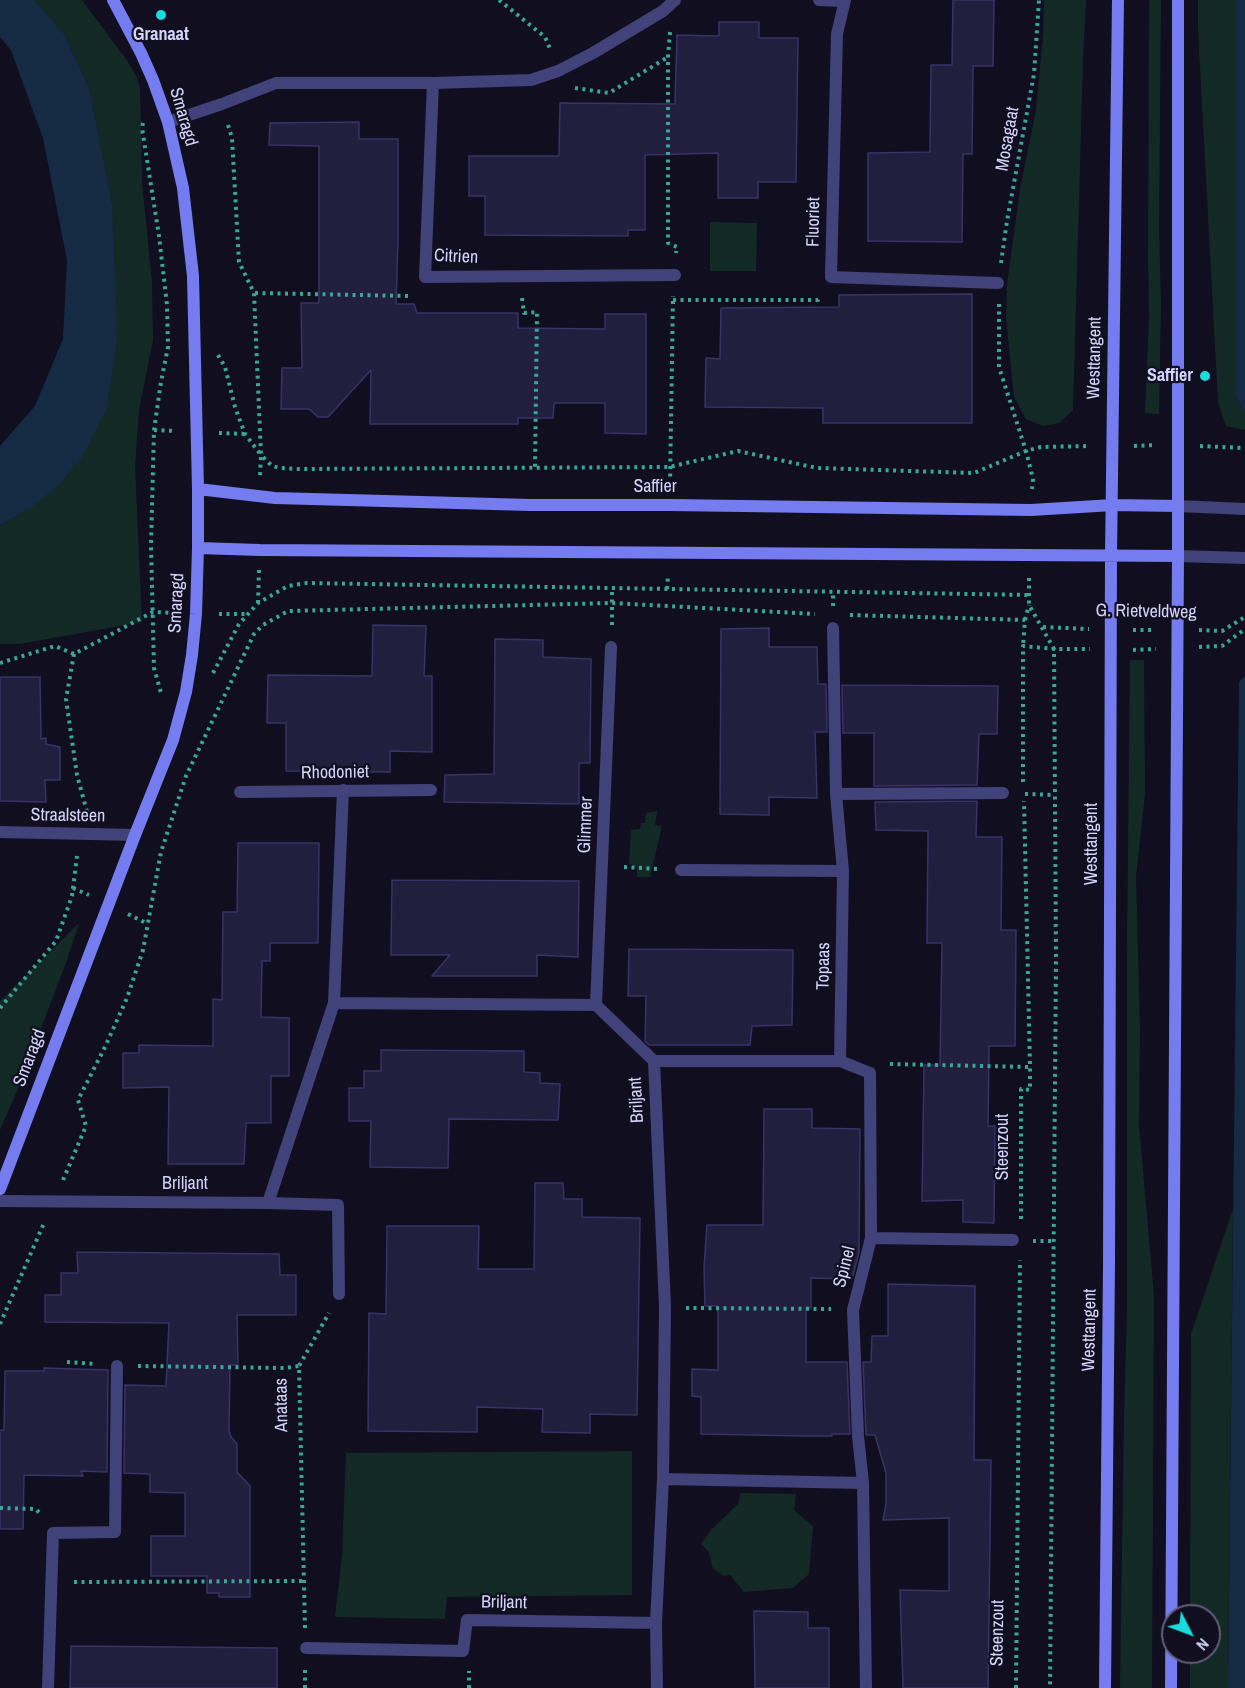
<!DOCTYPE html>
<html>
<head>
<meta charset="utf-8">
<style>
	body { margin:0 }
	#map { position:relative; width:1245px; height:1688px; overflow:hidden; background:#110f1f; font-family:"Archivo Narrow",sans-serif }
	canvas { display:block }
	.north { position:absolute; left:1161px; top:1604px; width:60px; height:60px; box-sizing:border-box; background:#110f1f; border:2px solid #5f5d77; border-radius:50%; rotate:132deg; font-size:16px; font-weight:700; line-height:24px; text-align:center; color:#d4d3fa }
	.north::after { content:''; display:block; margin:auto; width:21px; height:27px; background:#1adcdf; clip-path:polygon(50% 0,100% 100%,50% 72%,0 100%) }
</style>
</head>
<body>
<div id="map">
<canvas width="1245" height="1688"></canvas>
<div class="north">N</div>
</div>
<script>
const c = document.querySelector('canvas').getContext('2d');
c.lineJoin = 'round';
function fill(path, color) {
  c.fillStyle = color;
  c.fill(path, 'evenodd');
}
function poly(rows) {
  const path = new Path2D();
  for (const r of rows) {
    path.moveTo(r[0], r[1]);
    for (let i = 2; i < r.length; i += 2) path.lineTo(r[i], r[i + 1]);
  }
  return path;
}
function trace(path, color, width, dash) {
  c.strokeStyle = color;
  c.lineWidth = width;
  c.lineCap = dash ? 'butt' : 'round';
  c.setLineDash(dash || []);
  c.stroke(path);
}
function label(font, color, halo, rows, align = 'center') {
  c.font = font + ' "Archivo Narrow",sans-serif';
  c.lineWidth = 4.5;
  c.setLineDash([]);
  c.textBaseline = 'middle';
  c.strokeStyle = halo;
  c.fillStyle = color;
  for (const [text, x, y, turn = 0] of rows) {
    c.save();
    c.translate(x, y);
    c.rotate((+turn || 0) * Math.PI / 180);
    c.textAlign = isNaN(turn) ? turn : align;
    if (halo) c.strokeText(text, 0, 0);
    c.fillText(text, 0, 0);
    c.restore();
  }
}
const green = poly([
	[34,0,82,0,126,59,137,77,140,90,142,183,152,282,153,340,139,410,135,467,142,622,19,644,0,644,0,525,30,508,112,203,89,87,63,32],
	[1044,0,1086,0,1083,60,1073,410,1059,423,1043,426,1026,419,1014,397,1006,317,1007,285,1020,189,1036,110,1043,35],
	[1149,0,1161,0,1159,225,1161,304,1159,414,1145,413,1149,317,1148,258],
	[1198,0,1236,0,1236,397,1245,413,1245,430,1226,426,1218,403,1198,29],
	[710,222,757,223,756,271,710,271],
	[1130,660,1144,660,1145,794,1136,876,1140,1030,1139,1125,1154,1296,1152,1688,1120,1688,1124,1419,1127,1308,1127,945],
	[657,811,655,825,662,826,650,877,637,877,637,867,629,864,631,830,640,829,641,823,645,823,646,813],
	[79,923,67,960,20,1084,0,1130,0,1001],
	[1233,1209,1228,1688,1190,1688,1190,1652,1209,1652,1209,1616,1190,1616,1191,1334],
	[632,1451,632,1595,447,1597,445,1619,335,1617,342,1556,346,1453],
	[740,1493,796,1494,794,1510,813,1526,809,1574,793,1588,744,1592,730,1575,724,1576,713,1569,709,1552,701,1544,711,1530,739,1503]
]);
const water = poly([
	[0,0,34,0,63,32,89,87,112,203,117,338,107,407,82,457,58,486,30,508,0,525,0,446,35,406,63,339,67,260,43,138,11,50,0,37],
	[1236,0,1245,0,1245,413,1236,397],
	[1245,676,1245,1688,1228,1688,1239,682]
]);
const building = poly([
	[953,0,994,0,993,66,973,66,972,154,963,154,962,242,868,241,868,153,930,152,931,65,952,65,953,0],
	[719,22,759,22,759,38,798,38,796,182,758,182,758,198,718,198,718,153,645,155,645,230,628,230,628,236,485,235,485,196,469,196,469,156,559,156,560,103,675,104,677,35,719,36,719,22],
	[359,122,359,139,398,139,398,240,396,304,414,304,417,313,518,313,518,328,605,329,605,314,646,314,646,434,605,433,605,403,554,403,553,418,518,418,518,424,370,424,371,370,328,417,318,417,309,409,281,409,282,368,302,368,301,303,319,303,319,146,269,145,270,123,359,122],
	[972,294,972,423,823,423,823,408,705,407,706,358,720,359,721,308,839,307,839,295,972,294],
	[373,625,426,626,424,676,432,676,432,752,390,751,390,772,286,771,286,723,267,723,268,675,372,676,373,625],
	[769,628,769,647,817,647,818,684,826,684,827,732,815,732,817,798,769,797,769,815,720,814,721,629,769,628],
	[495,639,543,640,543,657,591,659,590,763,579,763,579,804,444,802,445,775,494,774,495,639],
	[0,677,40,677,41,739,46,738,46,744,60,747,60,780,45,780,46,802,0,801,0,677],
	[842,685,998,686,997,734,979,734,977,785,874,786,874,733,843,733,842,685],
	[977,801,976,837,1002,837,1001,930,1016,930,1015,1046,989,1046,988,1126,995,1126,994,1223,963,1222,963,1200,922,1201,924,1065,940,1065,942,943,927,943,928,831,876,830,875,802,977,801],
	[238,843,319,843,318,943,270,943,270,961,262,961,261,1017,289,1018,289,1076,271,1076,271,1123,246,1123,244,1164,168,1164,169,1087,123,1088,123,1053,139,1053,139,1045,213,1046,213,999,222,1000,223,912,237,912,238,843],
	[392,880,579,881,578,957,537,955,537,976,432,976,450,955,391,955,392,880],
	[629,949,793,950,792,1025,752,1026,750,1045,649,1045,645,1041,646,996,628,996,629,949],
	[381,1050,524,1051,524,1072,540,1073,540,1083,560,1084,558,1120,449,1119,448,1168,370,1167,371,1121,349,1121,349,1088,364,1088,364,1071,381,1071,381,1050],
	[764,1109,812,1109,812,1128,860,1129,859,1252,852,1279,811,1278,811,1308,806,1308,806,1362,847,1362,850,1434,832,1434,832,1436,804,1436,701,1434,701,1397,692,1396,692,1369,718,1370,718,1306,705,1306,704,1267,707,1225,763,1225,764,1109],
	[535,1183,563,1183,564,1199,582,1199,582,1217,640,1218,637,1415,590,1414,590,1433,542,1432,543,1409,477,1407,477,1432,368,1431,369,1313,386,1314,387,1226,479,1226,478,1269,534,1269,535,1183],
	[77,1252,279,1254,280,1275,296,1275,296,1315,237,1315,238,1365,230,1365,229,1430,231,1437,237,1444,237,1472,250,1486,250,1597,219,1597,219,1593,207,1593,207,1576,151,1576,151,1536,185,1536,185,1493,150,1492,150,1474,124,1473,125,1385,166,1386,169,1323,45,1322,45,1295,61,1295,61,1273,78,1273,77,1252],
	[888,1284,975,1286,974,1460,991,1460,988,1688,903,1688,900,1590,949,1591,949,1518,883,1520,886,1504,886,1473,875,1435,866,1435,863,1362,871,1362,872,1336,888,1336,888,1284],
	[44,1368,108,1370,107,1472,81,1471,83,1476,24,1475,23,1529,0,1529,0,1430,4,1430,5,1371,44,1371,44,1368],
	[754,1611,808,1612,808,1628,829,1628,829,1688,755,1688,754,1611],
	[71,1646,277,1648,277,1688,70,1688,71,1646]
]);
const path = poly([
	[499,0,545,37,551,51],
	[670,32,668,57,668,243,677,247,676,253],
	[575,88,609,93,668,57],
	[143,123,142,128,159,236,167,305,168,347,161,382,154,430,151,545,154,668,161,693],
	[228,125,232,138,239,262,254,293,261,455,272,466,280,468,297,469,669,467,738,451,817,468,974,473,1026,451,1041,447,1090,446],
	[1001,263,1007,221,1034,74,1039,0],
	[255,293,410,296,411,294],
	[522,298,524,313,537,312,535,468],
	[673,300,818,300,819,296],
	[999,304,999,367,1026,451,1033,479,1032,489],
	[218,355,225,367,235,407,245,434,261,455,260,476],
	[154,430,176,431],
	[219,433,245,434],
	[1134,446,1156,445],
	[1200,446,1245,448],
	[670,484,673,296],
	[1029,578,1029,605,1054,649,1056,958,1050,1688],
	[667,589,668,575],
	[258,603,259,570],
	[833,606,833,592],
	[219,614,247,614],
	[850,615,1025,620,1023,646],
	[1025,620,1029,605],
	[612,625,612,589],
	[1043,627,1089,629],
	[1133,630,1155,630],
	[1199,630,1222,631,1245,617],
	[1199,647,1222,646,1245,629],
	[1133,650,1156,649],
	[74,654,66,699,77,775,87,812],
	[0,663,55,646,74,654,153,612,175,613],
	[213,673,239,624,258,603,288,586,307,583,1029,595],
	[1023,782,1023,646,1054,649,1090,649],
	[1025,794,1054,795],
	[624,867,659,869],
	[73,888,89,895],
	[128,914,148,924],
	[0,1008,56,941,72,896,77,856],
	[890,1064,1030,1067],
	[63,1180,86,1126,78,1100,105,1047,127,998,143,950,161,852,186,776,254,634,263,625,288,611,612,603,815,614],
	[1021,1219,1021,1089,1030,1090,1030,1067,1024,801],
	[1033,1241,1053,1241],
	[686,1308,831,1309],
	[0,1324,44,1223],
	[67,1362,95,1364],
	[138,1366,285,1368,299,1366],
	[0,1508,36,1509,41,1515],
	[74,1582,304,1581],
	[305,1628,299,1366,329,1313],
	[305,1688,305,1668],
	[469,1688,469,1671],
	[1016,1688,1020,1260]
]);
const street = poly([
	[819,0,844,1],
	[845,0,837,34,831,277,998,283],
	[433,83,425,277,675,275],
	[168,122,222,104,276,83,433,83,531,80,558,71,593,53,663,11,675,0],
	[1178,506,1245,509],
	[1178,556,1245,558],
	[833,628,836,794,843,871,840,1061],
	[240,792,431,790],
	[836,794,1003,793],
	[0,832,135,835],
	[681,870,843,871],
	[334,1003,596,1005,654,1061,665,1307,663,1479,656,1623,657,1688],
	[596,1005,611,647],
	[654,1061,840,1061,870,1073,871,1238,853,1310,858,1436,863,1483,866,1688],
	[0,1201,268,1203,334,1003,343,790],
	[268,1203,338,1205,339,1294],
	[871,1238,1013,1240],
	[663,1479,863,1483],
	[306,1648,463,1651,467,1620,656,1623],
	[48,1688,53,1533,115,1532,117,1366]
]);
const secondary = poly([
	[198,489,275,498,530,505,670,505,1031,510,1113,505,1178,506],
	[198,548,260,550,1178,556],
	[0,1189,135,835,173,740,186,692,192,655,196,614,198,548,198,489,193,276,183,188,168,122,153,80,141,53,113,0],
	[1105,1688,1109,1265,1111,556,1118,0],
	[1171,1688,1178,556,1178,0]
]);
const markers = [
	[161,15,6,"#1adcdf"],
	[1205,376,6,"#1adcdf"]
];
const poiNames = [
	["Granaat",161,35],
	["Saffier",1193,376,"right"]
];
const streetNames = [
	["Smaragd",183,117,74],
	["Mosagaat",1008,139,-80],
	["Fluoriet",814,222,-89],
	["Citrien",456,257,3],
	["Westtangent",1095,358,-89],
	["Saffier",655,487],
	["Smaragd",177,603,-87],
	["G. Rietveldweg",1146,612,1],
	["Rhodoniet",335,773,-1],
	["Straalsteen",68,816,1],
	["Glimmer",586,825,-88],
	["Westtangent",1092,844,-90],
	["Topaas",824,966,-89],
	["Smaragd",30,1058,-69],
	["Briljant",637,1100,-93],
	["Steenzout",1003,1147,-90],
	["Briljant",185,1184],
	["Spinel",845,1267,-76],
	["Westtangent",1090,1330,-89],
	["Anataas",282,1405,-91],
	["Briljant",504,1603,1],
	["Steenzout",998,1633,-89]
];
fill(green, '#132926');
fill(water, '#152b44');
fill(building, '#221e3e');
trace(building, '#383268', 1.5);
trace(path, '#3ba596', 4, [3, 4.5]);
trace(street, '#404279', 12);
trace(secondary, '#757cef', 12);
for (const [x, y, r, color] of markers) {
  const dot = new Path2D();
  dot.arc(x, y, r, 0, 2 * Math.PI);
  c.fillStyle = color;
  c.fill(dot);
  trace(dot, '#110f1f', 2);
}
label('bold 18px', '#d4d3fa', '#110f1f', poiNames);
label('18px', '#d4d3fa', '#110f1f', streetNames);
</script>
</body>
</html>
